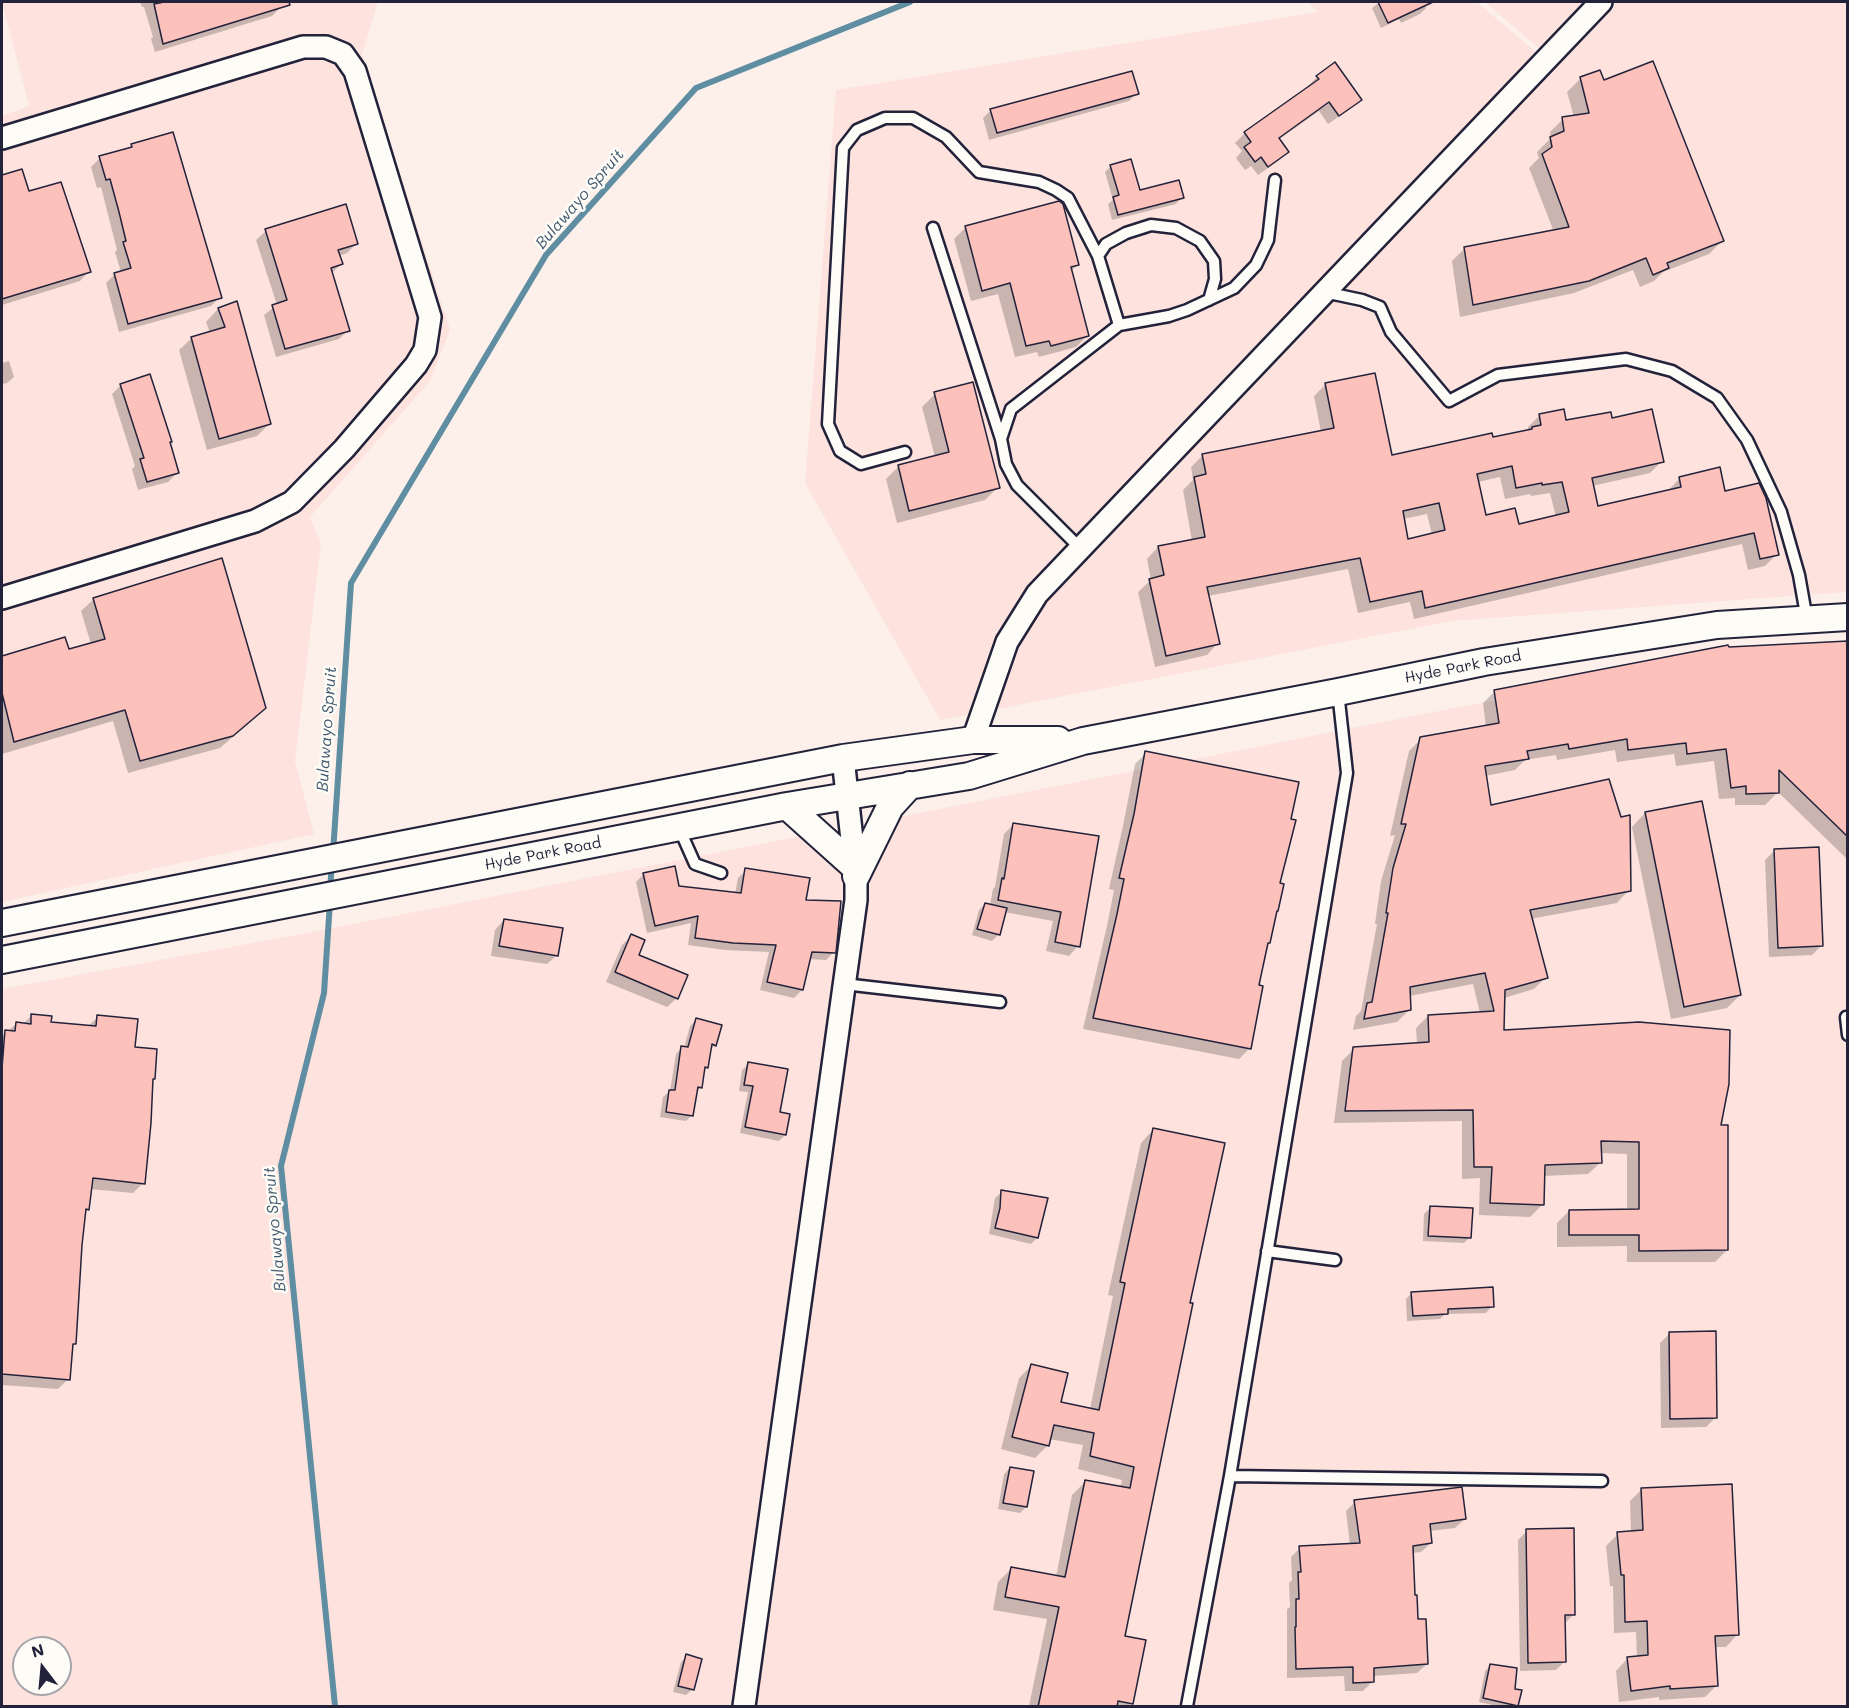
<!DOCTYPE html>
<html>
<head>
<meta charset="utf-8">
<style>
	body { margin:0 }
	#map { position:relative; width:1849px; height:1708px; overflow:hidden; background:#fdf0eb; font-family:Mali,sans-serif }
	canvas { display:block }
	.frame { position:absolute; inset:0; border:3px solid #22223b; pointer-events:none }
	.north { position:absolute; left:12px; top:1636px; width:60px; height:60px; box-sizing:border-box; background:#fdfcf7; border:2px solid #a5a5ac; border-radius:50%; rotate:344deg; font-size:16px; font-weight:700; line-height:24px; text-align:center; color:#22223b }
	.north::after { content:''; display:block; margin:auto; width:21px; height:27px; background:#22223b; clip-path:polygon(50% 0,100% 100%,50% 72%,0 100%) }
</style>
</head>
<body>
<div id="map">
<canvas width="1849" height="1708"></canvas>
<div class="frame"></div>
<div class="north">N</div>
</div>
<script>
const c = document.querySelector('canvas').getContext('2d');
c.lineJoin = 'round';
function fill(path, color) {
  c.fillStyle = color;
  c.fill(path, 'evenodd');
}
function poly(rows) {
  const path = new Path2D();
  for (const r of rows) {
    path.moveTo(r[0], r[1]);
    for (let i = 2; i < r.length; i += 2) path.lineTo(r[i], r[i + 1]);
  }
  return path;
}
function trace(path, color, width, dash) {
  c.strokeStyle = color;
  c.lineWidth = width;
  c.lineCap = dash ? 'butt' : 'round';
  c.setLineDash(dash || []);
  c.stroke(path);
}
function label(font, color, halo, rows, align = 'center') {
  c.font = font + ' Mali,sans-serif';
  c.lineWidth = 5;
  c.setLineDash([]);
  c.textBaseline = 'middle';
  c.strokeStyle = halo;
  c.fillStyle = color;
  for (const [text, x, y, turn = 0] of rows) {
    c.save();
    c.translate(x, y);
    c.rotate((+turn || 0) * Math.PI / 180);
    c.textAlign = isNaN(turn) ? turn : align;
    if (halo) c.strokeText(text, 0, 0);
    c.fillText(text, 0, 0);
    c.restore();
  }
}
const built = poly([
	[2,2,378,2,362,54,450,330,430,381,310,517,321,543,295,761,314,834,2,902,2,116,29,106],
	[1308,2,1477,2,1552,66,1617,2,1847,2,1847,592,1452,621,940,720,805,483,836,90,1318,12],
	[1485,2,1592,2,1541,50],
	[1847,661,1847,1706,2,1706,2,989,307,933,1582,683],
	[24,1648,60,1648,60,1684,24,1684]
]);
const shadow = poly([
	[140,2,279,2,281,7,272,16,155,52,151,39,153,37,144,7,142,7],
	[1380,2,1423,2,1426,8,1420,14,1401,23,1399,19,1381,28,1372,8],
	[1599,72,1603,82,1722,241,1709,254,1663,272,1654,281,1640,287,1633,270,1574,293,1460,317,1452,261,1465,248,1554,232,1529,168,1539,158,1537,152,1551,138,1550,132,1563,119,1574,117,1567,92,1580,79],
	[1317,77,1360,99,1350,109,1328,124,1319,111,1278,140,1287,152,1278,161,1258,175,1251,166,1245,170,1236,158,1242,151,1235,143,1245,133,1309,88,1308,86],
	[1137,93,1129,101,989,140,983,118,991,110],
	[132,145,220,297,211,306,119,332,106,283,115,274,121,272,115,252,117,250,101,187,97,188,91,167,100,158,127,150],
	[1111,166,1139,192,1182,197,1176,204,1112,220,1108,204,1113,200,1105,172],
	[21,170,28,193,89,271,80,281,2,305,2,177],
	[966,227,1077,265,1071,271,1088,335,1076,347,1039,357,1037,352,1015,357,998,294,971,301,954,239],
	[266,231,356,244,347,253,339,256,341,264,332,273,348,330,339,339,276,357,264,315,277,305,256,240],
	[236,303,269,424,257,436,207,450,179,350,192,338,210,333,206,322,218,309],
	[9,361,14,377,7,383,2,384,2,363],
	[1326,384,1390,457,1528,431,1528,427,1539,416,1565,422,1611,419,1662,461,1650,473,1592,486,1597,508,1668,491,1680,478,1724,493,1777,554,1765,566,1748,570,1742,544,1414,619,1410,602,1358,613,1348,569,1208,596,1218,643,1207,655,1155,667,1138,592,1151,580,1147,559,1158,547,1192,541,1183,490,1193,480,1191,467,1203,455,1321,432,1314,396],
	[1500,477,1505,499,1530,494,1531,496,1550,493,1556,517,1518,525,1485,517,1478,482],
	[1427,514,1432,535,1407,541,1403,519],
	[121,385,169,443,177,473,168,482,138,490,132,469,135,466,112,394],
	[935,394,998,487,985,500,897,523,886,479,899,466,935,457,922,407],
	[94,599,252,720,220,748,128,773,113,721,2,754,2,658,64,639,68,651,91,644,81,611],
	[1848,642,1848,860,1778,792,1765,805,1735,805,1735,798,1719,799,1714,761,1676,766,1674,754,1617,762,1615,750,1557,760,1556,755,1525,760,1515,770,1485,776,1490,807,1629,890,1617,903,1530,919,1546,977,1534,989,1504,998,1503,1032,1719,1126,1727,1250,1715,1262,1627,1262,1627,1246,1557,1247,1557,1223,1569,1211,1627,1211,1627,1154,1600,1153,1601,1162,1588,1174,1543,1176,1543,1204,1530,1217,1479,1215,1480,1178,1462,1179,1462,1121,1334,1123,1342,1061,1354,1049,1417,1044,1416,1028,1428,1016,1480,1013,1473,984,1409,996,1409,1010,1397,1022,1353,1030,1356,1016,1361,1011,1377,924,1375,924,1381,881,1395,835,1390,836,1409,751,1421,739,1486,727,1483,703,1495,691],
	[1146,753,1289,820,1269,943,1266,946,1257,986,1250,1048,1239,1059,1083,1029,1107,926,1114,890,1109,889,1123,826,1135,764],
	[1701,802,1740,995,1727,1008,1671,1019,1632,827,1645,813],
	[1013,825,1098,837,1078,946,1069,956,1046,951,1053,921,1004,912,998,935,992,941,972,935,979,910,985,904,990,905,993,889,995,887,1004,834],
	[1775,850,1822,945,1812,955,1769,957,1765,860],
	[746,870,805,902,834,952,826,960,809,959,802,990,794,998,760,990,769,952,725,950,688,945,691,923,647,933,636,882,644,874,677,887,735,894,738,878],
	[504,920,557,955,547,964,491,956,495,930],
	[631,936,637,955,677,998,667,1007,606,982,622,945],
	[32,1015,50,1024,87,1027,98,1017,134,1049,153,1079,151,1081,143,1183,133,1193,90,1189,88,1209,84,1213,74,1343,71,1346,68,1379,58,1389,2,1385,2,1036,16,1024,23,1024],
	[696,1020,715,1045,710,1050,707,1067,702,1072,701,1087,695,1093,692,1115,686,1121,660,1117,663,1097,670,1091,676,1054,682,1048,684,1048,690,1026],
	[749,1064,785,1135,779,1141,740,1133,748,1092,739,1091,742,1070],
	[1153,1130,1188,1304,1123,1637,1131,1703,1128,1706,1029,1706,1047,1619,993,1610,998,1582,1011,1569,1056,1577,1072,1495,1085,1482,1120,1488,1122,1480,1078,1469,1083,1445,1049,1439,1048,1445,1035,1458,1001,1449,1019,1378,1032,1365,1059,1403,1090,1409,1113,1296,1108,1295,1141,1143],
	[1002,1192,1037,1238,1031,1244,989,1234,995,1198],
	[1430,1208,1470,1237,1464,1243,1423,1241,1424,1214],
	[1412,1293,1492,1306,1486,1313,1445,1314,1440,1319,1407,1321,1406,1299],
	[1669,1334,1715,1418,1706,1427,1661,1428,1660,1343],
	[1010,1468,1026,1507,1020,1513,998,1509,1004,1474],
	[1642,1489,1737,1635,1726,1647,1714,1647,1717,1685,1705,1697,1659,1700,1659,1697,1619,1702,1616,1671,1627,1659,1637,1658,1636,1632,1614,1633,1613,1586,1610,1586,1606,1546,1618,1534,1631,1532,1630,1501],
	[1355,1502,1465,1519,1455,1528,1429,1531,1431,1543,1421,1552,1411,1553,1416,1621,1427,1664,1417,1673,1373,1676,1373,1681,1363,1691,1345,1691,1344,1676,1287,1678,1287,1609,1290,1607,1289,1583,1292,1580,1291,1557,1300,1548,1350,1545,1346,1511],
	[1527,1531,1574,1614,1565,1623,1565,1661,1556,1670,1520,1671,1518,1540],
	[687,1656,693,1689,686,1695,673,1692,681,1662],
	[1490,1666,1513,1690,1515,1706,1497,1706,1479,1702,1485,1671]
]);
const stream = poly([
	[333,853,351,583,546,255,696,88,910,2],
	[330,889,332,863],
	[330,902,324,993,281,1166,335,1706]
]);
const building = poly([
	[164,2,289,2,290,5,163,44,154,4,164,2],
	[1378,2,1433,2,1388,23,1378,2],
	[1653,61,1724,241,1667,263,1669,268,1653,275,1646,258,1589,281,1473,305,1464,247,1569,227,1542,154,1552,147,1550,137,1564,131,1562,117,1589,113,1580,77,1600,70,1604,80,1653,61],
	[1335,62,1362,100,1339,116,1329,102,1279,138,1289,152,1268,167,1261,157,1255,162,1244,147,1251,142,1244,132,1319,79,1316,76,1335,62],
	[1132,71,1139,94,997,133,990,109,1132,71],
	[173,132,222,298,128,324,114,273,131,268,123,242,126,241,119,212,110,179,106,180,99,156,132,147,131,144,173,132],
	[1131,159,1140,190,1179,180,1184,198,1118,215,1113,197,1119,195,1110,165,1131,159],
	[22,169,29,191,61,182,91,272,2,299,2,175,22,169],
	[1059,201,1063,204,1079,265,1071,267,1089,336,1051,346,1049,341,1026,346,1010,283,982,291,965,226,1059,201],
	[346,204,358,244,338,250,343,264,331,268,350,331,285,349,272,305,287,300,265,229,346,204],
	[237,301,271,424,219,439,191,337,225,327,218,308,237,301],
	[1375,373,1392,455,1492,433,1493,437,1532,429,1532,427,1541,425,1539,414,1564,409,1566,420,1611,412,1612,418,1652,409,1664,462,1592,478,1598,506,1681,487,1679,477,1720,467,1725,491,1759,483,1766,498,1779,555,1760,559,1754,533,1425,608,1422,591,1370,602,1360,558,1207,587,1220,644,1166,656,1149,579,1164,575,1158,546,1205,537,1194,477,1206,474,1202,454,1334,428,1325,383,1375,373],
	[1512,466,1516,488,1542,483,1542,485,1562,482,1569,512,1519,524,1515,508,1486,515,1477,474,1512,466],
	[1439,503,1445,530,1408,539,1403,511,1439,503],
	[150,374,172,442,170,442,179,473,147,482,140,459,144,458,120,384,150,374],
	[973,382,1000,488,909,511,898,465,949,452,934,392,973,382],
	[222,558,266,708,233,736,140,761,125,710,14,742,2,693,2,656,65,637,69,649,105,639,93,598,222,558],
	[1848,641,1848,837,1779,770,1779,793,1746,794,1746,786,1731,788,1726,749,1687,754,1686,743,1628,750,1627,739,1569,749,1568,744,1527,751,1529,759,1485,766,1491,805,1609,779,1621,817,1630,815,1631,891,1530,910,1548,978,1505,990,1504,1030,1639,1022,1730,1030,1729,1084,1721,1125,1728,1125,1728,1250,1639,1251,1639,1235,1569,1235,1569,1210,1639,1209,1639,1142,1601,1141,1602,1163,1545,1165,1544,1205,1490,1203,1492,1167,1474,1167,1473,1110,1345,1111,1353,1047,1429,1042,1428,1015,1494,1011,1485,973,1410,987,1411,1010,1364,1019,1367,1003,1372,1002,1388,913,1386,913,1393,868,1406,824,1401,824,1420,737,1499,723,1494,690,1728,645,1729,647,1848,641],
	[1145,751,1299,782,1291,819,1296,820,1280,883,1284,884,1278,911,1277,911,1270,943,1268,943,1259,985,1263,986,1251,1049,1093,1018,1117,914,1124,879,1119,878,1134,814,1145,751],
	[1702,801,1741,995,1684,1007,1645,812,1702,801],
	[1013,823,1099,836,1080,947,1055,942,1061,912,998,900,1002,878,1004,879,1013,823],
	[1819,847,1823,946,1778,948,1774,849,1819,847],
	[675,866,679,886,741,893,745,868,810,878,806,900,841,901,836,953,812,952,803,990,767,982,776,945,733,943,695,938,698,916,655,926,643,873,675,866],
	[985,903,1007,908,1000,935,977,929,985,903],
	[504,919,563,928,558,956,499,946,504,919],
	[631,934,645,940,639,955,688,975,678,999,615,972,631,934],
	[31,1014,52,1016,51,1022,96,1026,97,1015,138,1019,135,1047,157,1049,155,1079,153,1079,151,1123,145,1184,93,1178,89,1210,86,1209,82,1245,76,1344,73,1344,70,1380,2,1374,2,1068,5,1030,15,1031,16,1022,31,1024,31,1014],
	[696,1018,722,1025,716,1046,712,1044,708,1068,705,1067,702,1088,698,1087,693,1116,666,1112,669,1090,675,1090,681,1046,688,1047,696,1018],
	[748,1062,788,1069,780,1112,790,1114,786,1135,745,1127,753,1086,744,1085,748,1062],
	[1153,1128,1225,1143,1190,1303,1193,1303,1125,1636,1146,1640,1133,1704,1118,1701,1117,1707,1038,1707,1059,1607,1005,1597,1011,1567,1065,1577,1085,1480,1130,1488,1134,1467,1090,1456,1094,1433,1054,1425,1049,1446,1012,1437,1031,1364,1068,1373,1061,1402,1099,1410,1125,1283,1120,1282,1153,1128],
	[1001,1190,1048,1198,1038,1238,995,1228,1000,1208,1001,1190],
	[1430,1206,1473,1208,1471,1238,1428,1236,1430,1206],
	[1493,1287,1494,1307,1448,1309,1448,1314,1413,1316,1411,1292,1493,1287],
	[1716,1331,1717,1418,1670,1419,1669,1332,1716,1331],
	[1010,1467,1034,1471,1027,1507,1003,1503,1010,1467],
	[1732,1484,1739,1635,1715,1636,1718,1686,1670,1689,1670,1686,1631,1691,1627,1657,1648,1655,1647,1621,1625,1622,1624,1575,1621,1575,1617,1532,1643,1530,1641,1488,1732,1484],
	[1462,1487,1466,1519,1430,1524,1432,1543,1413,1546,1415,1595,1417,1595,1418,1619,1426,1619,1428,1664,1374,1668,1374,1682,1353,1683,1353,1667,1296,1669,1295,1627,1296,1627,1296,1599,1299,1599,1298,1572,1301,1572,1299,1546,1360,1543,1354,1500,1462,1487],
	[1574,1528,1575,1615,1565,1615,1566,1662,1528,1663,1526,1529,1574,1528],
	[686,1654,702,1659,694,1690,678,1686,686,1654],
	[1490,1664,1517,1668,1515,1689,1522,1690,1518,1706,1483,1698,1490,1664]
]);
const service = poly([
	[933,228,1001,439],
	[1324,292,1362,300,1380,307,1391,332,1449,401,1498,375,1626,359,1672,371,1717,398,1747,440,1781,512,1799,575,1807,620],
	[1119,325,1098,256,1106,244,1126,233,1151,225,1176,228,1200,241,1214,261,1215,279,1209,300],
	[905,452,861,464,840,451,828,424,843,148,857,130,885,118,913,118,946,137,979,172,1039,182,1056,190,1068,198,1098,256],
	[1081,549,1017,485,1006,464,1001,439,1011,409,1119,325,1169,316,1187,310,1234,288,1256,265,1268,240,1275,180],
	[679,828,695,864,721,873],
	[844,984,1000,1002],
	[1846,1017,1848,1035],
	[1267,1251,1335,1260],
	[1230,1476,1602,1481],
	[1187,1706,1230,1476,1347,773,1338,692]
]);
const minor = poly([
	[2,138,303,47,326,47,343,54,355,71,430,317,425,350,416,365,344,449,292,502,255,521,2,598],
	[973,740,1007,642,1037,594,1601,2],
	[744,1706,856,900,856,876,843,758]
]);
const tertiary = poly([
	[787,806,855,867],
	[856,876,890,807,910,785],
	[2,923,843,758,973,740,1058,740],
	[2,960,787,806,969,776,1083,741,1338,692,1484,662,1717,625,1848,617]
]);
const streetNames = [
	["Hyde Park Road",1463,667,-11],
	["Hyde Park Road",543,854,-11]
];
const waterNames = [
	["Bulawayo Spruit",580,199,-49],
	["Bulawayo Spruit",327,729,-86],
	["Bulawayo Spruit",275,1229,-95]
];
fill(built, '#fde2dd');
fill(shadow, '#0003');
trace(stream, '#5f8ea2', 6);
fill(building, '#fdc1bb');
trace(building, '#22223b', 1.5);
trace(service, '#22223b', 15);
trace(minor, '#22223b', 26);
trace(tertiary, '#22223b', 30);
trace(service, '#fdfcf7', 10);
trace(minor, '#fdfcf7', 21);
trace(tertiary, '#fdfcf7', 26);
label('15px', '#22223b', '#fdfcf7', streetNames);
label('italic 16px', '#41586f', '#fdfcf7', waterNames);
</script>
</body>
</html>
